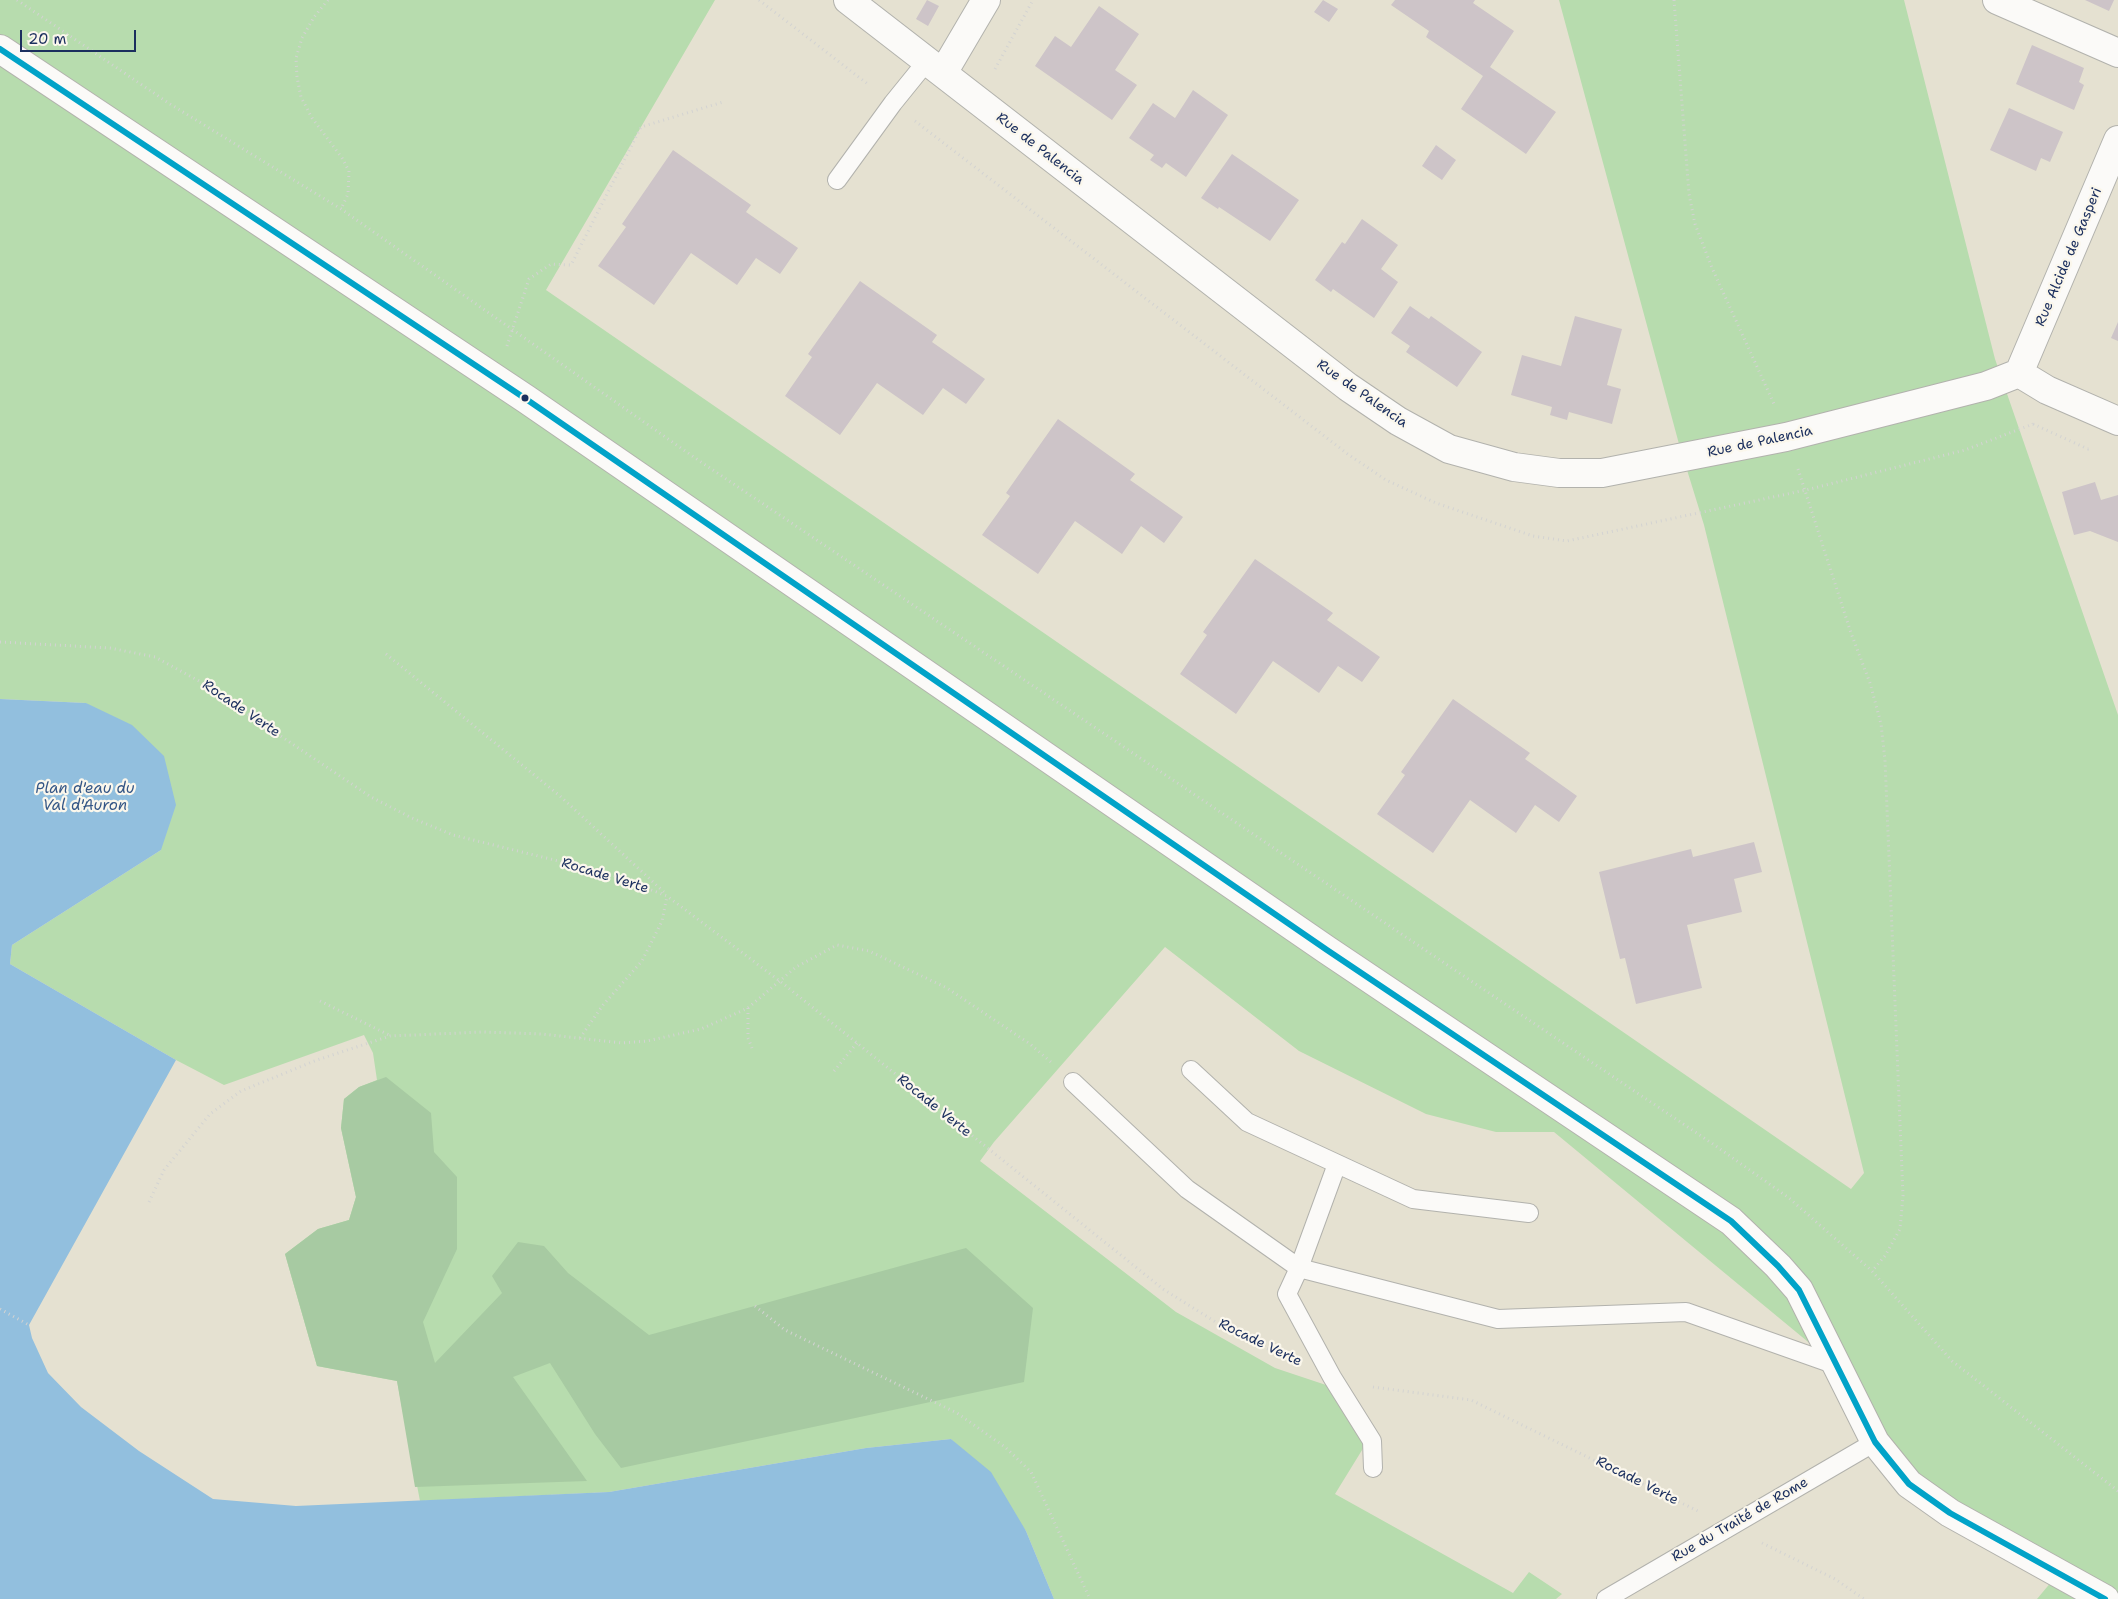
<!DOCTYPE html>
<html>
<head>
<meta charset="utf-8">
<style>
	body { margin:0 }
	#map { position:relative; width:2118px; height:1599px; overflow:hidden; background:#e5e1d1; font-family:"Shantell Sans",sans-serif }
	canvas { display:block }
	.scale { position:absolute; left:20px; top:30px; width:116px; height:22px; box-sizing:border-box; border:2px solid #1b2f5e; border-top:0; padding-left:6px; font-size:15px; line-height:18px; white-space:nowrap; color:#1b2f5e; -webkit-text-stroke:4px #fbf7ec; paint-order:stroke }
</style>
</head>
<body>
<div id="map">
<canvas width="2118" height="1599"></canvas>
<div class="scale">20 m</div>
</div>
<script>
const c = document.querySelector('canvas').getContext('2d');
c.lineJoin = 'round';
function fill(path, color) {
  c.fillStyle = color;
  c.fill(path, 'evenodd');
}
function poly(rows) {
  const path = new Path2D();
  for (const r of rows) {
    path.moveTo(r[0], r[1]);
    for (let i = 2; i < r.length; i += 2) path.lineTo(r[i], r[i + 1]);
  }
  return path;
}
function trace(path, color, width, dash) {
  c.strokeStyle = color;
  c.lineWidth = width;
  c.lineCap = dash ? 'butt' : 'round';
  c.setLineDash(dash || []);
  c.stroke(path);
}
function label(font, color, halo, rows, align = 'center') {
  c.font = font + ' "Shantell Sans",sans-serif';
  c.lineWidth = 4.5;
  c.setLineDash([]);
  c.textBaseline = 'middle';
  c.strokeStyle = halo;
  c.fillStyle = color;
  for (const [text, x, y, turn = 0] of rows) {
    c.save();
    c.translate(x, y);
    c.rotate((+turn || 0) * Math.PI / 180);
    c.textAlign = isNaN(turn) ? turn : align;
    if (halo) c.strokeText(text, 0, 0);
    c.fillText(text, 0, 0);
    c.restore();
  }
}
const green = poly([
	[0,0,715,0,546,290,1851,1189,1864,1173,1704,525,1679,444,1559,0,1904,0,1995,359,2118,715,2118,1599,2037,1599,2057,1575,1909,1484,1836,1365,1554,1132,1496,1132,1426,1114,1299,1051,1165,947,994,1142,980,1161,1176,1312,1275,1368,1329,1386,1367,1442,1335,1494,1513,1593,1529,1572,1562,1594,1556,1599,1054,1599,1026,1531,951,1439,866,1448,609,1492,420,1501,397,1381,317,1366,285,1254,318,1229,349,1220,356,1197,341,1128,344,1099,359,1087,377,1080,373,1053,364,1035,224,1085,176,1060,10,964,12,945,161,850,86,703,0,699]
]);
const forest = poly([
	[386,1077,431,1113,434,1152,457,1177,457,1249,423,1322,435,1363,502,1293,492,1276,518,1242,544,1246,568,1273,649,1335,966,1248,1033,1308,1024,1382,621,1468,595,1434,550,1363,513,1377,587,1481,415,1487,397,1381,317,1366,285,1254,318,1229,349,1220,356,1197,341,1128,344,1099,359,1087]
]);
const water = poly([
	[0,699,86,703,132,725,164,756,176,805,161,850,12,945,10,964,176,1060,29,1325,32,1338,48,1373,81,1407,139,1451,213,1499,296,1506,609,1492,866,1448,951,1439,991,1472,1026,1531,1054,1599,0,1599]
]);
const building = poly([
	[927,0,939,6,928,26,916,19],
	[1323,0,1338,9,1329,22,1314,12],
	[1395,0,1475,0,1473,3,1514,31,1490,67,1556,112,1526,154,1461,109,1483,76,1426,37,1429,31,1391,5],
	[2085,0,2114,0,2109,11],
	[1099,6,1139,34,1115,70,1137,85,1112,120,1035,66,1055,36,1071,47],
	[2032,45,2084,68,2079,82,2084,85,2074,110,2016,84],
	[1193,90,1228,115,1186,177,1166,163,1162,168,1150,160,1154,155,1129,138,1153,103,1175,118],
	[2009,108,2063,132,2050,162,2041,158,2036,171,1990,150],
	[1436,145,1456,160,1442,180,1422,166],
	[673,150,751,205,746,212,798,248,780,274,756,258,737,285,691,253,654,305,598,266,626,227,622,224],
	[1232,154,1299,200,1270,241,1219,207,1218,209,1201,198],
	[1362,219,1398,245,1381,269,1398,282,1374,318,1333,289,1331,292,1315,280,1342,242,1345,244],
	[860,281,937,335,932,342,985,379,966,404,943,388,923,415,877,383,840,435,785,396,812,357,808,354],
	[1410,306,1429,319,1431,316,1482,352,1457,387,1406,352,1410,346,1391,333],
	[1575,316,1622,329,1607,385,1621,389,1612,424,1569,412,1567,420,1550,415,1552,407,1511,395,1522,355,1561,366],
	[2118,322,2118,341,2111,338],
	[1058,419,1135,474,1130,480,1183,517,1164,543,1141,526,1122,554,1075,521,1038,574,982,535,1010,496,1006,493],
	[2095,482,2101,500,2118,495,2118,542,2090,531,2074,535,2062,492],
	[1255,559,1333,613,1327,620,1380,657,1362,682,1338,666,1319,693,1273,661,1236,714,1180,674,1207,635,1203,632],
	[1453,699,1530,753,1525,759,1577,796,1559,822,1535,805,1516,833,1470,800,1433,853,1377,814,1405,775,1401,772],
	[1754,842,1762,872,1734,879,1742,912,1687,925,1702,988,1636,1004,1625,958,1620,959,1599,872,1691,849,1693,857]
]);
const path = poly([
	[17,0,170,104,341,209,698,460,1713,1144,1789,1198,1872,1271,1952,1361,2118,1491],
	[328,0,314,17,302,38,296,58,297,77,301,97,312,118,342,158,349,171,348,194,341,209],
	[759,0,869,85],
	[1674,0,1689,194,1695,224,1712,268,1774,404],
	[995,69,1033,0],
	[915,121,1349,455,1386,480,1436,503,1533,536,1567,541,1806,490,1965,450,2033,424,2034,420],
	[507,346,529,279,551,264,571,265,641,127,723,102],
	[2033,424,2088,449,2091,448],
	[1798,469,1851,633,1870,683,1881,724,1885,760,1903,1196,1900,1229,1885,1256,1872,1271],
	[0,642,110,648,155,657,199,681,371,797,412,818,453,835,607,873,667,896,781,982,1163,1289,1230,1331,1287,1358],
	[386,654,560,796,665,893],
	[320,1001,389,1035],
	[748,1008,748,1038,752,1048],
	[580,1038,603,1005,642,961,662,921,667,896],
	[834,1071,857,1043],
	[149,1202,164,1170,210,1114,241,1091,317,1060,390,1036,483,1032,542,1034,622,1043,647,1041,701,1029,748,1008,796,967,837,945,869,951,947,988,1030,1044,1052,1063],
	[755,1306,785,1330,957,1413,1005,1447,1031,1472,1090,1599],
	[0,1309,29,1325],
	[1373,1387,1471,1400,1698,1511],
	[1762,1543,1835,1579,1864,1599]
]);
const service = poly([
	[837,180,893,103,927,61],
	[1191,1070,1247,1122,1413,1199,1529,1213],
	[1073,1082,1187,1189,1299,1268,1498,1319,1686,1312,1836,1365],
	[1337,1164,1299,1268,1287,1294,1332,1377,1372,1441,1373,1468],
	[1606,1599,1875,1442]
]);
const minor = poly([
	[848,0,1348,387,1398,421,1449,449,1514,467,1559,473,1602,473,1786,437,1986,386,2019,373,2047,390,2118,421],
	[1997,0,2118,53],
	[0,49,526,399,1327,950,1731,1221,1778,1266,1799,1290,1875,1442,1909,1484,1950,1513,2105,1599],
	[943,73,986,0],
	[2019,373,2118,140]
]);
const bus1 = poly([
	[0,49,526,399,1327,950,1731,1221,1778,1266,1799,1290,1875,1442,1909,1484,1950,1513,2105,1599]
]);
const markers = [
	[525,398,4.5,"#1b2f5e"]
];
const streetNames = [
	["Rue de Palencia",1040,149,38],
	["Rue Alcide de Gasperi",2069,257,-67],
	["Rue de Palencia",1362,394,35],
	["Rue de Palencia",1760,442,-12],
	["Rocade Verte",241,709,34],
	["Rocade Verte",605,876,17],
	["Rocade Verte",934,1106,39],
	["Rocade Verte",1260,1343,26],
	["Rocade Verte",1637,1481,27],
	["Rue du Traité de Rome",1740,1520,-30]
];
const waterNames = [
	["Plan d'eau du",85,789],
	["Val d'Auron",85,806]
];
fill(green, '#b7dcae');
fill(forest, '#a7caa2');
fill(water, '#92bfde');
fill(building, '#cdc4c8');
trace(service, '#b2b2ad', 20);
trace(minor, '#b2b2ad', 30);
trace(path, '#d3d3d2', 3, [1, 4]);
trace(service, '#fbfaf8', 18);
trace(minor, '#fbfaf8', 28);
trace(bus1, '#01a3c8', 6);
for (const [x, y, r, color] of markers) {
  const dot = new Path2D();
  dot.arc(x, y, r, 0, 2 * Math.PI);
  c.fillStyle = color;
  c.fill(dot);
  trace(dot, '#fbf7ec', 2);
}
label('14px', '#1b2f5e', '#fbf7ec', streetNames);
label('italic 15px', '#345686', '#fbf7ec', waterNames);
</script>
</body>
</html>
